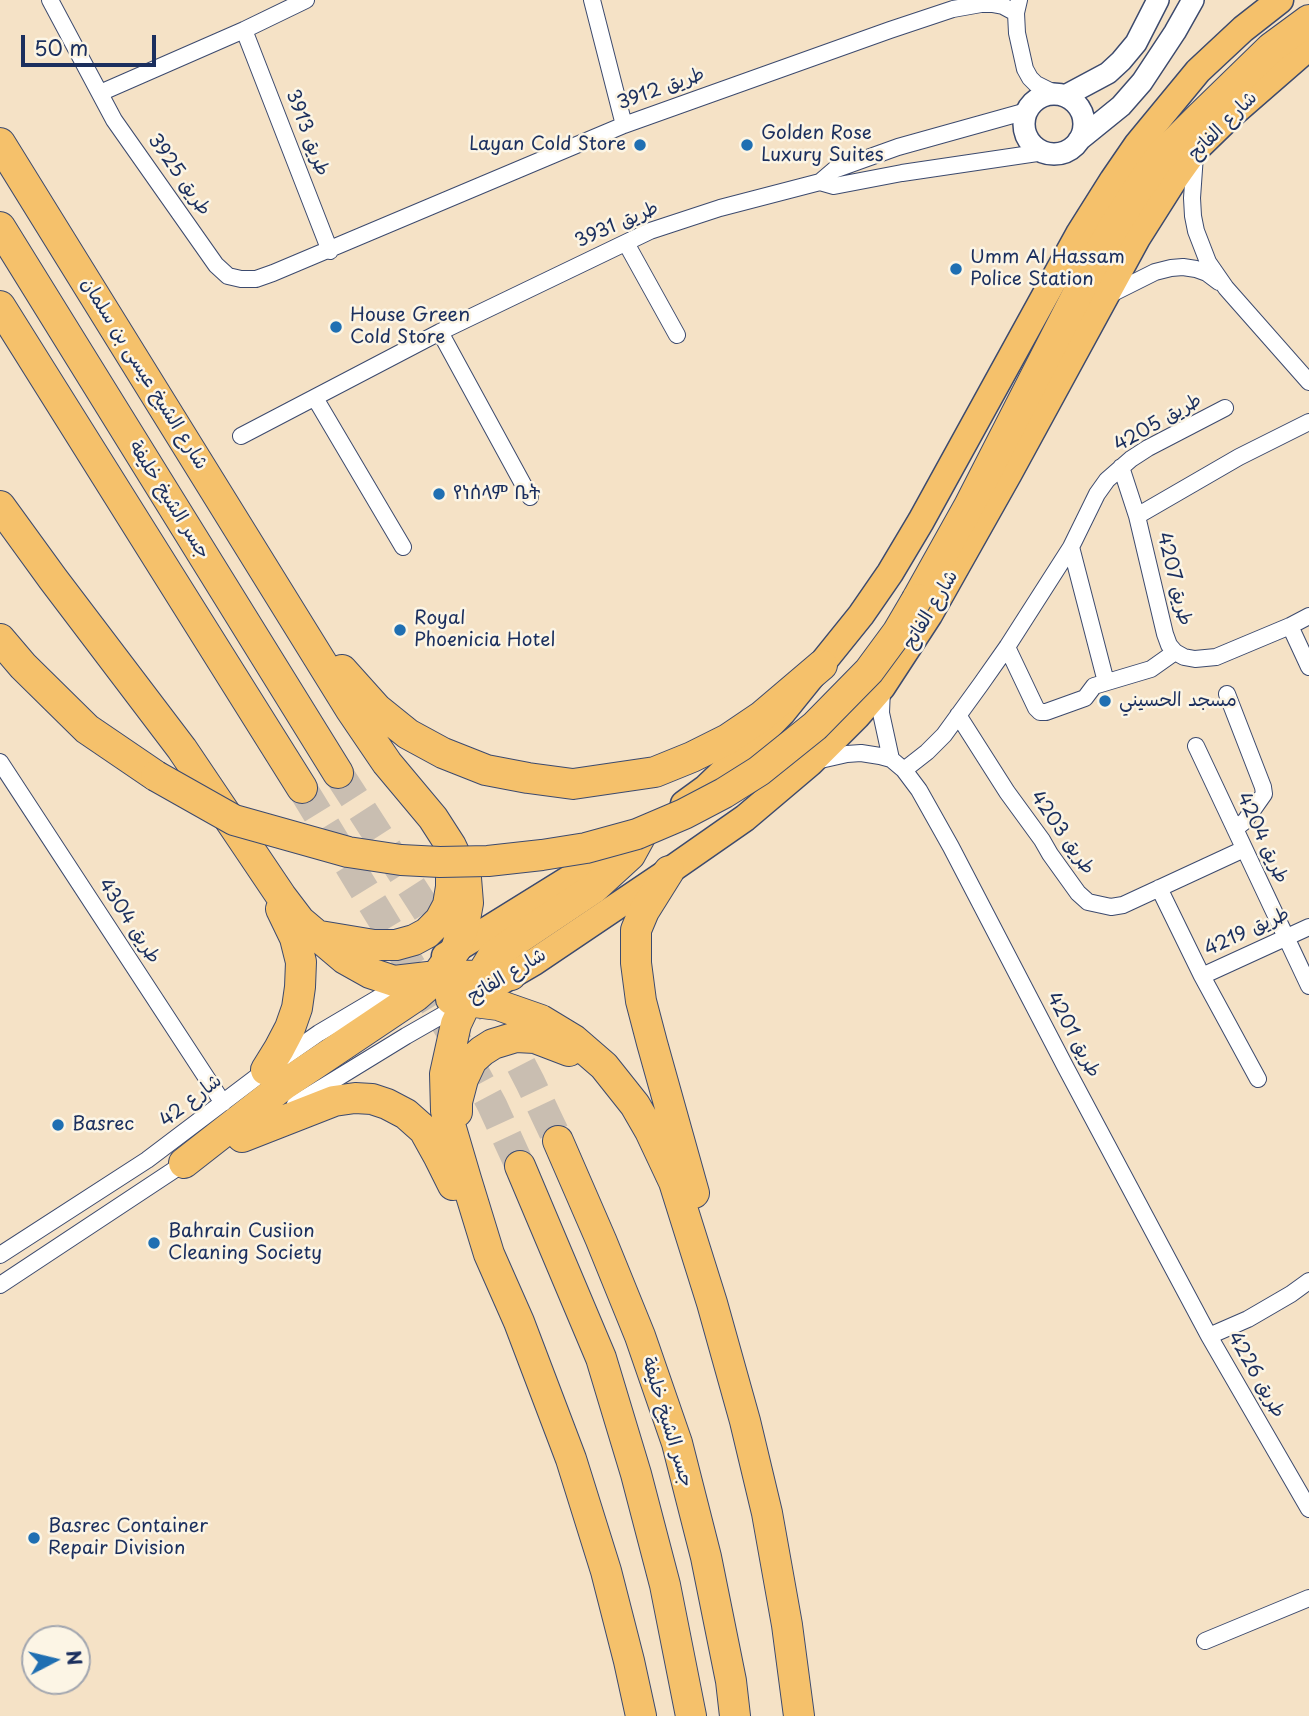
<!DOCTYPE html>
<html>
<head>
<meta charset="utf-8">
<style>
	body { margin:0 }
	#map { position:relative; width:1309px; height:1716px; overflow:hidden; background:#f5e2c6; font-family:"Playpen Sans",sans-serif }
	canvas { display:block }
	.north { position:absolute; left:21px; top:1625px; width:70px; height:70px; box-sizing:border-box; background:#fcf5e5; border:2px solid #a2a6af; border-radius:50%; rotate:83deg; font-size:19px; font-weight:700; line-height:28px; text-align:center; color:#1b2f5e }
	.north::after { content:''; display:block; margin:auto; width:24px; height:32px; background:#1f6fb2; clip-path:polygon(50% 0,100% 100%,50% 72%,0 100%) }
	.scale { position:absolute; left:21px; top:35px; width:135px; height:32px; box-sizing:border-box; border:4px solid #1b2f5e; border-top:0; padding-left:9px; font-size:21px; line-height:24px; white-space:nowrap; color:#1b2f5e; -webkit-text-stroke:5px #fcf5e5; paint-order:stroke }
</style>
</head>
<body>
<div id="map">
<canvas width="1309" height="1716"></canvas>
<div class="north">N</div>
<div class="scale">50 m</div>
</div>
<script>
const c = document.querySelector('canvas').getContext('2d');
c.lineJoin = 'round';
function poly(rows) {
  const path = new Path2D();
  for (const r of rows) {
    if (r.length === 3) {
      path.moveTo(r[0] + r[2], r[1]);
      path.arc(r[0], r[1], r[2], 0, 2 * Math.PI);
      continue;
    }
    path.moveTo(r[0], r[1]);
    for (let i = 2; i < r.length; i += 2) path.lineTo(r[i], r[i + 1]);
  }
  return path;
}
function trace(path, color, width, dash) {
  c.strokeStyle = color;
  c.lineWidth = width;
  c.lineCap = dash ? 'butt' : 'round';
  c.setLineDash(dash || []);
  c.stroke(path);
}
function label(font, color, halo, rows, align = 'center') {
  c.font = font + ' "Playpen Sans","Playpen Sans Arabic","Noto Sans Ethiopic",sans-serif';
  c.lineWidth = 5;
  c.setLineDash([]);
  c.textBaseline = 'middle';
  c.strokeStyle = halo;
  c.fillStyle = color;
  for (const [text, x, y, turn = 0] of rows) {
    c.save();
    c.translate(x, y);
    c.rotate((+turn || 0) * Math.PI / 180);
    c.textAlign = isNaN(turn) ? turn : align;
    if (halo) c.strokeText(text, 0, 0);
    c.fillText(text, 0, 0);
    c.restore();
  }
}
const motorwayTunnel = poly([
	[338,773,449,945],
	[302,788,464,1053,492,1105,520,1166],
	[476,987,501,1026,530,1082,558,1141]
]);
const minor = poly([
	[50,0,114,120,216,265,228,276,241,279,256,279,273,273,624,125,890,30,953,9,981,4,992,4,1003,6,1016,13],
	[592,0,624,125],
	[1019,0,1016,13,1017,33,1025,69,1030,78,1036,84,1054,93],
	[244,30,330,251],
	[100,93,244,30,306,0],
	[1195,155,1192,198,1193,216,1196,231,1208,262,1226,288,1309,382],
	[820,182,834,186,902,173,1044,152],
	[626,243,677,335],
	[1107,296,1155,272,1171,268,1183,267,1196,269,1207,273,1219,282],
	[440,332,530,497],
	[315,398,403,547],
	[241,436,440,332,650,231,720,208,820,182,834,170,898,147,1027,111],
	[1121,467,1137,516,1165,634,1169,645,1175,652,1184,657,1195,659,1216,657,1290,626,1309,616],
	[1137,516,1239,457,1309,422],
	[1071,547,1106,682],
	[1290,626,1309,667],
	[1007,647,1036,708,1040,712,1046,712,1085,698,1094,686,1151,669,1175,652],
	[882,689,881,713,891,759],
	[1227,694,1263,787,1264,794,1245,821,1235,829],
	[958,715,1007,792,1042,840,1050,854,1078,893,1088,902,1111,907,1123,905,1244,849],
	[1196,746,1309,986],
	[816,761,847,754,861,753,880,756,891,759,904,770,919,790,951,847,1066,1068,1209,1336,1309,1509],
	[0,762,223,1103],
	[904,770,927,752,944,735,981,684,1007,647,1071,547,1097,494,1107,480,1131,459,1148,448,1225,408],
	[1159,888,1202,976,1258,1079],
	[1202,976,1309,927],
	[295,1104,406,1036,462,1004],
	[0,1255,147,1160,266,1070,319,1033,402,984],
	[0,1285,189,1160],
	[1209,1336,1248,1319,1291,1294,1309,1281],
	[1205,1641,1309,1598]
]);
const tertiary = poly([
	[1054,124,30],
	[1065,96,1108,73,1121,61,1136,43,1158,0],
	[1079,140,1121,106,1142,82,1175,32,1193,0]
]);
const primary = poly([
	[684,804,706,788,751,745,782,713,861,615,890,573,921,521,1079,234,1113,180,1137,145,1198,71,1243,29,1280,0],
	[445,956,632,840],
	[493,986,534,962,669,871,745,818,810,763,857,716,882,687,929,615,1009,473,1137,238,1175,178,1195,150,1232,114,1309,47]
]);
const motorway = poly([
	[0,143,351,710,387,763,433,818,451,846,466,878,468,903,464,925,456,949,432,982,416,996,285,1084,184,1163],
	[0,227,338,773],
	[0,306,302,788],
	[0,506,53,579,182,749,281,896,300,921,345,959,370,973,394,981,437,976,511,975],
	[917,599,969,506,1094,262,1115,225,1138,189,1159,158,1200,117,1271,48,1309,20],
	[0,639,23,666,87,729,156,776],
	[342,670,377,709,408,734,443,753,486,770,528,778,573,784,655,772,692,757,728,739,762,716,822,665],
	[641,835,630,855,594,888,500,951,493,956,473,988,456,1024,445,1074,446,1111,466,1179,489,1254,519,1322,571,1459,606,1571,629,1661,641,1716],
	[669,871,644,911,636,930,636,963,641,1001,652,1043,694,1193],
	[320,936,374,945,396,945,414,940,427,933,440,920,448,905,451,887,451,870],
	[451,999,498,1005,541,1020,574,1040,604,1066,635,1105,650,1131,674,1182,712,1303,745,1421,767,1513,787,1625,799,1716],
	[266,1070,279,1049,290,1028,297,1008,300,987,301,962,295,938,281,909],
	[457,1112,457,1102,463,1079,472,1060,482,1051,493,1044,516,1037,535,1038,569,1051],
	[242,1137,334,1101,355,1098,372,1099,387,1104,406,1114,424,1130,439,1157,453,1185],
	[558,1141,601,1240,640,1336,677,1443,706,1557,731,1681,735,1716],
	[520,1166,601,1358,636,1474,665,1585,691,1716]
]);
const motorwayBridge = poly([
	[156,776,234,820,348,852,401,860,440,862,488,861,542,855,586,848,637,834,684,814,724,793,759,771,815,726,869,671,897,633,917,599]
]);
const markers = [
	[640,145,7,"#1f6fb2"],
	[747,145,7,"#1f6fb2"],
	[956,269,7,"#1f6fb2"],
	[336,327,7,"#1f6fb2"],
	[439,494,7,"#1f6fb2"],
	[400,630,7,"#1f6fb2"],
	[1105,701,7,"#1f6fb2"],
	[58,1125,7,"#1f6fb2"],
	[154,1243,7,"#1f6fb2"],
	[34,1538,7,"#1f6fb2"]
];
const streetNames = [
	["طريق 3912",661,89,-20],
	["شارع الفاتح",1223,126,-45],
	["طريق 3913",307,133,69],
	["طريق 3925",179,175,55],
	["طريق 3931",617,225,-24],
	["شارع الشيخ عيسى بن سلمان",144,374,58],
	["طريق 4205",1158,423,-30],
	["جسر الشيخ خليفة",169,500,58],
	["طريق 4207",1174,579,76],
	["شارع الفاتح",931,610,-59],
	["طريق 4203",1062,833,55],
	["طريق 4204",1262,838,65],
	["طريق 4304",129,921,57],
	["طريق 4219",1247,932,-25],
	["شارع الفاتح",507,976,-31],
	["طريق 4201",1073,1035,62],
	["شارع 42",191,1101,-38],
	["طريق 4226",1256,1375,60],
	["جسر الشيخ خليفة",667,1422,73]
];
const poiNames = [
	["Golden Rose",761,134],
	["Luxury Suites",761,156],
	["Layan Cold Store",626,145,"right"],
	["Umm Al Hassam",970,258],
	["Police Station",970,280],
	["House Green",350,316],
	["Cold Store",350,338],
	["የነሰላም ቤት",453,494],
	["Royal",414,619],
	["Phoenicia Hotel",414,641],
	["مسجد الحسيني",1119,701],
	["Basrec",72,1125],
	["Bahrain Cusiion",168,1232],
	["Cleaning Society",168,1254],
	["Basrec Container",48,1527],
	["Repair Division",48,1549]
];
trace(motorwayTunnel, '#c9beb1', 30, [30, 15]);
trace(minor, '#3c4a6e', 18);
trace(tertiary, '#3c4a6e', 24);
trace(primary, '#3c4a6e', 29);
trace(motorway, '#3c4a6e', 32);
trace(minor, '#fff', 16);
trace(tertiary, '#fff', 21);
trace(primary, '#f5c16b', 26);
trace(motorway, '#f5c16b', 30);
trace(motorwayBridge, '#3c4a6e', 32, []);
trace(motorwayBridge, '#f5c16b', 30);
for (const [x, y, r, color] of markers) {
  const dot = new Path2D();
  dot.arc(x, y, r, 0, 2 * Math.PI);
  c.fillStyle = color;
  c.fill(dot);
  trace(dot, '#fcf5e5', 2.5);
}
label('19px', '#1b2f5e', '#fcf5e5', streetNames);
label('19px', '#1b2f5e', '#fcf5e5', poiNames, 'left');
</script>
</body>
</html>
